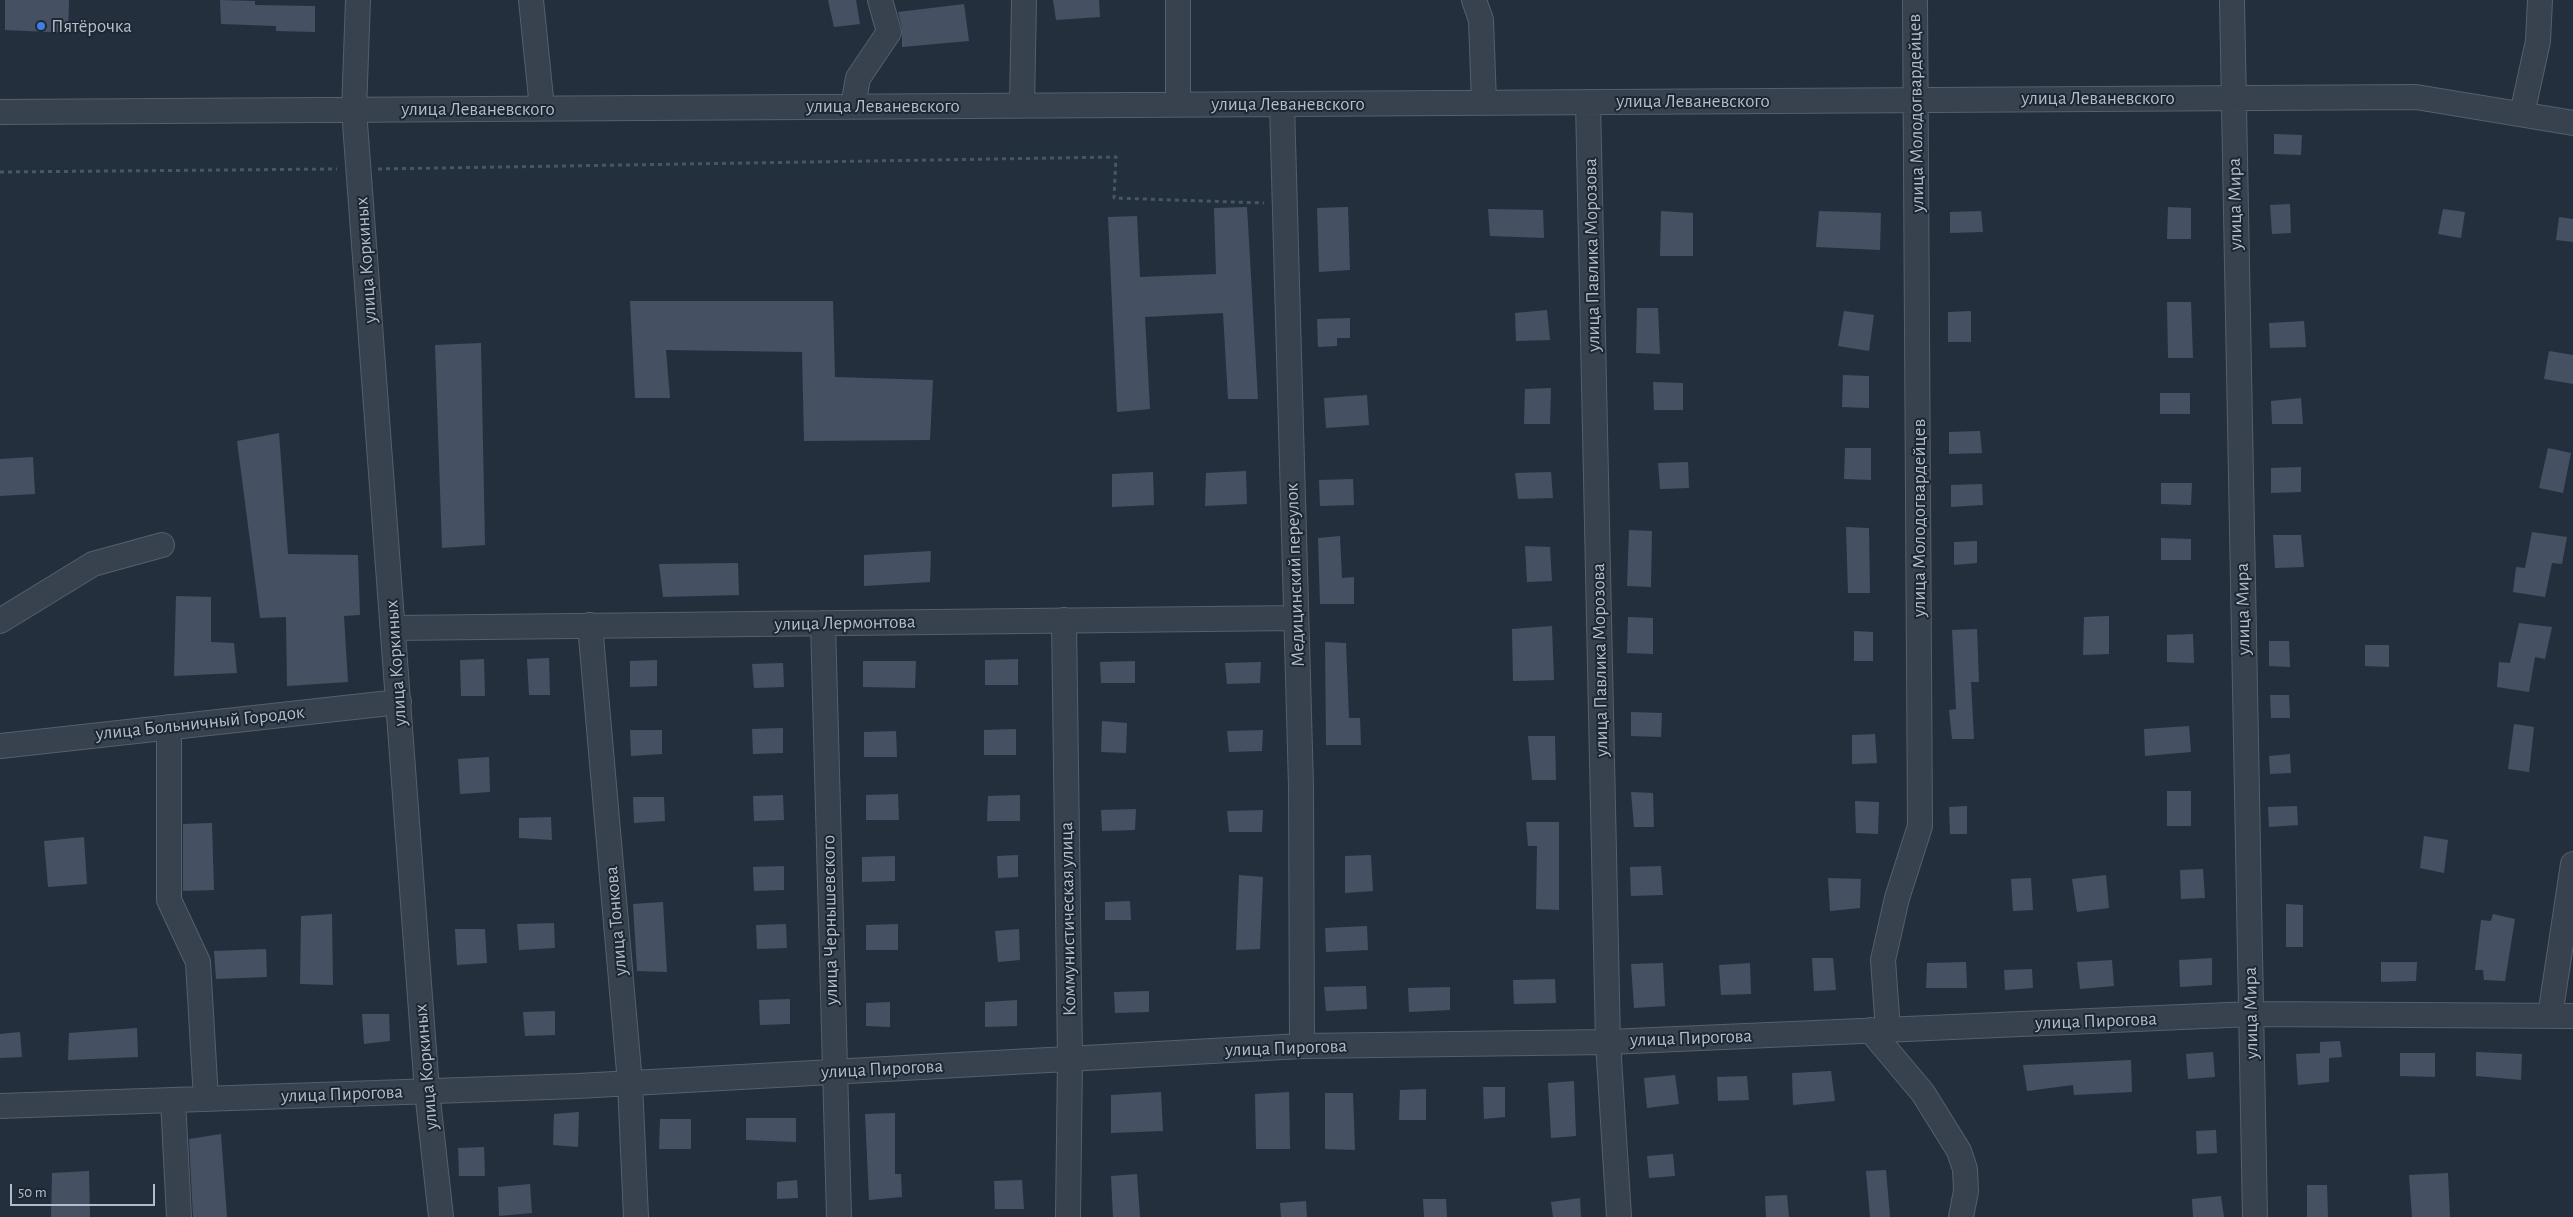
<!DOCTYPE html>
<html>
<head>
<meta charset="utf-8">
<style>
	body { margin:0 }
	#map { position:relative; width:2573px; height:1217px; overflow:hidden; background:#242f3e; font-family:"Alegreya Sans",sans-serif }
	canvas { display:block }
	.scale { position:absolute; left:10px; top:1184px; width:145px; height:22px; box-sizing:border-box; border:2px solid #b4bcc9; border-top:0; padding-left:6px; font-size:15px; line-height:18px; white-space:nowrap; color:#b4bcc9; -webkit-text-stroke:4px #1d2633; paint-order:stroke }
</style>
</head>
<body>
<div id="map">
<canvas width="2573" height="1217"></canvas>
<div class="scale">50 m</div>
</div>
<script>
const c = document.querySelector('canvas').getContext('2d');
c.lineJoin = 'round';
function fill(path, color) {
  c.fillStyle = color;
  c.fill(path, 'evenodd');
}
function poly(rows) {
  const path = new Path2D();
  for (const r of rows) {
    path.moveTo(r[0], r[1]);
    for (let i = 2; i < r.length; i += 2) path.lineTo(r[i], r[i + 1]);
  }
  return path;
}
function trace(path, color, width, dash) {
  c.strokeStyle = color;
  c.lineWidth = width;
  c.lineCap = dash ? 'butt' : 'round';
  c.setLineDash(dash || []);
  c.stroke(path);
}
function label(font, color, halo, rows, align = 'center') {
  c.font = font + ' "Alegreya Sans",sans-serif';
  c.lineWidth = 4;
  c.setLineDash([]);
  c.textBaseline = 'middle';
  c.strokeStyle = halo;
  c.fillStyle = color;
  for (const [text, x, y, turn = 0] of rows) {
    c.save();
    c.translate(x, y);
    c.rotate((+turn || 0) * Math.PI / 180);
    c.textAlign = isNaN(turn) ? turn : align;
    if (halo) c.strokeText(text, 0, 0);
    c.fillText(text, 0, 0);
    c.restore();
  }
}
const building = poly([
	[5,0,69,0,68,33,5,30],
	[220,0,255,1,255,5,315,6,315,32,276,31,276,26,221,24],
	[828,0,856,0,860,24,834,27],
	[1053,0,1099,0,1100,17,1056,20],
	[964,4,969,41,902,47,902,29,898,12],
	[2274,134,2302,135,2301,155,2274,154],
	[2290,204,2291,233,2272,234,2270,205],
	[1247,207,1258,399,1228,399,1223,313,1145,317,1150,409,1117,412,1108,217,1137,216,1140,277,1216,274,1214,208],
	[1348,207,1350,270,1319,272,1317,208],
	[2168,207,2191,208,2191,239,2167,239],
	[1488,209,1543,210,1544,238,1490,236],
	[2443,209,2465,212,2461,238,2438,234],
	[1661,211,1693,213,1693,256,1660,256],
	[1819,211,1881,213,1880,250,1816,247],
	[1981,211,1983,232,1950,233,1950,212],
	[2559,217,2573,219,2573,242,2556,240],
	[630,301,833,301,835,377,933,380,930,440,804,441,802,352,666,350,670,398,635,398],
	[2167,302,2191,302,2193,358,2168,358],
	[1637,308,1658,308,1660,354,1636,353],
	[1547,310,1550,340,1516,341,1515,313],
	[1844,311,1874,315,1869,351,1838,346],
	[1971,311,1971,342,1948,342,1948,312],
	[1350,318,1350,338,1337,338,1337,346,1318,347,1317,319],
	[2304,321,2306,347,2270,348,2269,323],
	[481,343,485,545,442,548,435,345],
	[2549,351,2573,355,2573,384,2544,379],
	[1843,375,1869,376,1869,408,1842,407],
	[1653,382,1683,383,1683,410,1654,410],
	[1551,388,1550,424,1524,424,1525,389],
	[2160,393,2190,393,2190,414,2160,414],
	[1367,395,1369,425,1326,428,1324,398],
	[2301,398,2303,424,2272,424,2271,401],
	[1980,431,1982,453,1949,454,1949,432],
	[279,433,288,554,358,555,360,615,344,616,348,682,287,686,286,617,260,618,237,441],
	[1845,448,1871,448,1871,480,1844,479],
	[2548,448,2571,453,2563,493,2539,488],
	[33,457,35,494,0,496,0,459],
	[1688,462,1689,488,1660,489,1658,463],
	[2301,467,2301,492,2271,493,2271,468],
	[1246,471,1247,504,1205,506,1206,473],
	[1153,472,1154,505,1112,507,1112,474],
	[1551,472,1553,498,1518,499,1515,473],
	[1353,479,1354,505,1320,506,1319,480],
	[2161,483,2192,483,2191,505,2161,504],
	[1982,484,1983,505,1951,507,1951,485],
	[1846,527,1869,528,1870,593,1848,593],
	[1629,530,1652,531,1651,587,1627,586],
	[2532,532,2567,537,2562,564,2552,563,2545,597,2513,592,2516,567,2525,568],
	[2273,535,2301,535,2304,567,2275,568],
	[1340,536,1342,578,1354,577,1354,604,1320,604,1318,538],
	[2161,538,2191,539,2191,560,2161,560],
	[1977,541,1977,563,1954,565,1954,542],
	[1525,546,1550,547,1552,581,1527,582],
	[931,551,930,582,864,586,864,555],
	[738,563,739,595,663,597,659,564],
	[176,596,211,597,211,642,234,643,237,673,174,676],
	[2109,616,2109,654,2083,655,2084,617],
	[1628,617,1653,618,1653,654,1627,653],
	[2519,623,2552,627,2545,659,2535,657,2529,692,2497,687,2499,662,2510,663],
	[1552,626,1554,680,1513,681,1512,629],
	[1977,629,1979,682,1971,682,1974,739,1952,739,1949,710,1956,709,1952,630],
	[1854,631,1873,632,1873,661,1854,661],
	[2193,634,2194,663,2167,662,2167,635],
	[2269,641,2289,641,2290,667,2269,666],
	[1325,642,1346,643,1349,718,1360,718,1361,745,1326,745],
	[2365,645,2389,645,2389,667,2365,666],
	[549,658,550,695,529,695,527,659],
	[484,659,485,696,461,696,460,660],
	[1018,659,1018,685,985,685,985,660],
	[657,660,657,686,630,687,630,661],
	[863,661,916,661,915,688,863,687],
	[1135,661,1135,683,1101,683,1100,662],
	[1261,662,1260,683,1227,684,1225,663],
	[783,663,784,687,754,688,752,664],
	[2270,695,2289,695,2290,718,2271,718],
	[1631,712,1662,713,1661,737,1631,736],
	[1102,721,1127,723,1126,753,1101,752],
	[2514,724,2534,727,2529,772,2508,769],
	[2189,726,2191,752,2145,756,2144,729],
	[783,728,783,753,753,754,752,729],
	[1016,729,1016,755,984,755,984,730],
	[630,730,662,730,662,754,631,756],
	[1263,730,1262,751,1229,752,1227,731],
	[896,731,897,757,864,757,864,732],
	[1875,734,1877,763,1852,764,1852,735],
	[1528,736,1555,736,1556,780,1532,780],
	[2290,754,2291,773,2270,774,2269,756],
	[489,757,490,792,460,794,458,759],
	[2167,791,2191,791,2191,826,2167,826],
	[1631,792,1653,793,1654,827,1634,827],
	[898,794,899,820,866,820,866,795],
	[783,795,784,820,754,821,753,796],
	[1020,795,1020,821,987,821,988,796],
	[633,797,664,797,665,821,634,823],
	[1855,801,1879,802,1878,834,1856,833],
	[1967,806,1967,834,1950,834,1949,807],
	[2297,806,2298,825,2269,827,2268,807],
	[1136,809,1135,830,1102,831,1101,810],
	[1263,810,1262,832,1229,832,1227,811],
	[551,817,552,840,519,838,519,818],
	[1526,822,1559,822,1559,910,1536,909,1537,846,1528,846],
	[212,823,214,890,183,891,183,824],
	[2424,836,2448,840,2444,873,2420,868],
	[84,837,87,884,48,887,44,841],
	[1018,855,1018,877,998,878,997,856],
	[1371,855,1373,891,1345,893,1345,856],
	[895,856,895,881,862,882,862,857],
	[784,866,784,890,754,891,753,867],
	[1661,866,1663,895,1631,896,1630,867],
	[2203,869,2205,898,2181,899,2180,870],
	[1239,875,1263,877,1260,949,1236,950],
	[2106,875,2109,908,2077,912,2072,879],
	[1828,878,1861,879,1860,908,1830,911],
	[2031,878,2033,910,2013,911,2011,879],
	[1130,901,1131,920,1105,920,1105,902],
	[663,902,667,972,637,971,633,904],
	[2286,904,2303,905,2303,947,2286,947],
	[332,914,333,985,300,984,301,916],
	[2493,914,2515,919,2505,981,2484,980,2483,970,2475,970,2481,920,2491,921],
	[554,923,555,948,519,950,517,924],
	[786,924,787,948,757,949,756,925],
	[898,924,898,950,866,950,866,925],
	[1367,926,1368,950,1326,952,1325,928],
	[455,929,485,929,487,963,457,965],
	[1019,929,1020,960,998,962,995,931],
	[266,949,267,977,216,979,214,951],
	[1812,958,1833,958,1836,990,1814,991],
	[2212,958,2212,985,2180,987,2179,960],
	[2112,960,2114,986,2080,989,2077,962],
	[1966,962,1967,988,1926,988,1927,963],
	[2381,962,2417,962,2416,981,2381,982],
	[1663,963,1665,1006,1634,1008,1631,964],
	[1750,963,1751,994,1721,995,1719,965],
	[2032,969,2033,988,2005,990,2004,970],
	[1555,979,1556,1003,1514,1004,1513,980],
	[1366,986,1367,1009,1326,1011,1324,987],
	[1450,987,1450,1010,1409,1012,1408,988],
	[1149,991,1149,1012,1115,1013,1114,992],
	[790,999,790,1024,760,1025,759,1000],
	[1017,1000,1017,1026,985,1027,985,1002],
	[890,1002,890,1027,866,1026,866,1003],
	[555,1011,555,1035,525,1036,523,1012],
	[362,1014,389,1014,390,1041,364,1044],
	[137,1028,138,1057,68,1060,69,1033],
	[20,1032,22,1057,0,1058,0,1034],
	[2340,1041,2342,1057,2329,1058,2329,1082,2298,1085,2296,1054,2320,1053,2320,1042],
	[2213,1052,2215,1077,2188,1079,2186,1054],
	[2476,1052,2522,1054,2521,1080,2476,1076],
	[2400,1053,2435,1053,2435,1077,2400,1076],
	[2131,1060,2132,1092,2074,1095,2073,1085,2027,1091,2023,1065],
	[1831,1071,1835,1101,1793,1105,1792,1073],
	[1675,1075,1679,1104,1647,1108,1644,1078],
	[1747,1076,1749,1100,1718,1101,1717,1077],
	[1574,1081,1576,1136,1551,1138,1548,1083],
	[1483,1087,1505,1087,1505,1117,1484,1119],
	[1426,1089,1426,1120,1399,1120,1400,1090],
	[1161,1092,1163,1131,1111,1133,1111,1095],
	[1289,1092,1290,1149,1256,1149,1255,1094],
	[1325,1093,1353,1093,1355,1150,1325,1149],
	[579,1112,578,1147,553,1145,554,1114],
	[895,1113,895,1174,901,1174,902,1197,869,1200,865,1114],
	[746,1118,796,1118,796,1142,746,1140],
	[660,1119,691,1119,691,1149,659,1149],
	[2216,1130,2217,1153,2197,1154,2196,1131],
	[221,1134,227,1217,193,1217,189,1139],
	[484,1147,485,1176,459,1176,458,1148],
	[1673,1154,1675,1176,1649,1178,1647,1156],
	[1886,1170,1890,1217,1870,1217,1866,1171],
	[89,1171,90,1217,51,1217,52,1173],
	[2448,1173,2450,1217,2412,1217,2409,1175],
	[1137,1174,1140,1217,1113,1217,1111,1176],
	[797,1180,798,1198,777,1199,777,1182],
	[1022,1180,1024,1209,995,1209,994,1181],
	[530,1184,532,1213,499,1216,498,1187],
	[2307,1185,2327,1185,2328,1217,2307,1217],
	[1787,1195,1789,1217,1766,1217,1765,1196],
	[2221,1196,2224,1217,2193,1217,2192,1199],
	[1580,1198,1581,1217,1553,1217,1551,1202],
	[1423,1199,1446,1199,1447,1217,1424,1217],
	[1306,1201,1307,1217,1281,1217,1280,1203]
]);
const path = poly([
	[378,169,1116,157,1114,198,1264,203],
	[0,172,337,169]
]);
const minor = poly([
	[358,0,354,110,427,1091,441,1217],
	[531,0,542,108],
	[1474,0,1481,20,1484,102],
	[2232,0,2255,1217],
	[1588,102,1608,1042,1619,1217],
	[1178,104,1178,0],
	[1282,104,1301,786,1302,1046],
	[1022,105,1024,0],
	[853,106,858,78,889,32,880,0],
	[0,112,2416,97,2573,123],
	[2522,114,2538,41,2540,0],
	[1064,620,1070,1059,1068,1217],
	[0,621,93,564,162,545],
	[823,623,839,1217],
	[590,625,630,1083,636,1217],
	[394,628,1296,618],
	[169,727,169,900,198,962,206,1099],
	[0,746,399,702],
	[2550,1016,2573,864],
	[1870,1030,1923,1093,1959,1151,1965,1169,1966,1191,1961,1217],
	[1888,1030,1883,960,1897,898,1920,826,1915,0],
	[173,1100,179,1217],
	[0,1106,578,1086,1302,1046,1608,1042,2251,1014,2573,1016]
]);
const markers = [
	[41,26,5,"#3f7fe0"]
];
const poiNames = [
	["Пятёрочка",51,26]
];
const streetNames = [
	["улица Леваневского",2098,98],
	["улица Леваневского",1693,101],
	["улица Леваневского",1288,104],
	["улица Леваневского",883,106],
	["улица Леваневского",478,109],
	["улица Молодогвардейцев",1916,113,-91],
	["улица Мира",2235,204,-91],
	["улица Павлика Морозова",1592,255,-91],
	["улица Коркиных",366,260,-94],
	["улица Молодогвардейцев",1919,518,-90],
	["Медицинский переулок",1295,575,-92],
	["улица Мира",2243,609,-91],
	["улица Лермонтова",845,623,-1],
	["улица Павлика Морозова",1600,660,-91],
	["улица Коркиных",396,663,-94],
	["улица Больничный Городок",200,723,-6],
	["Коммунистическая улица",1068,919,-91],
	["улица Чернышевского",830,920,-91],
	["улица Тонкова",616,921,-95],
	["улица Мира",2251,1013,-91],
	["улица Пирогова",2096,1021,-2],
	["улица Пирогова",1691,1038,-2],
	["улица Пирогова",1286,1048,-2],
	["улица Коркиных",426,1067,-95],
	["улица Пирогова",882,1069,-3],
	["улица Пирогова",342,1094,-2]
];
fill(building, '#455162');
trace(minor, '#565f6c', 26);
trace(path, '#44595c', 3, [4, 4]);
trace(minor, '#38414e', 24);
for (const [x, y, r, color] of markers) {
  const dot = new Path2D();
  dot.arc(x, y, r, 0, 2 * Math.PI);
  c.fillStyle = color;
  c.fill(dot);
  trace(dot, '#1d2633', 2);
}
label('19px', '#b4bcc9', '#1d2633', poiNames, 'left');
label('19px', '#b4bcc9', '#1d2633', streetNames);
</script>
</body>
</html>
